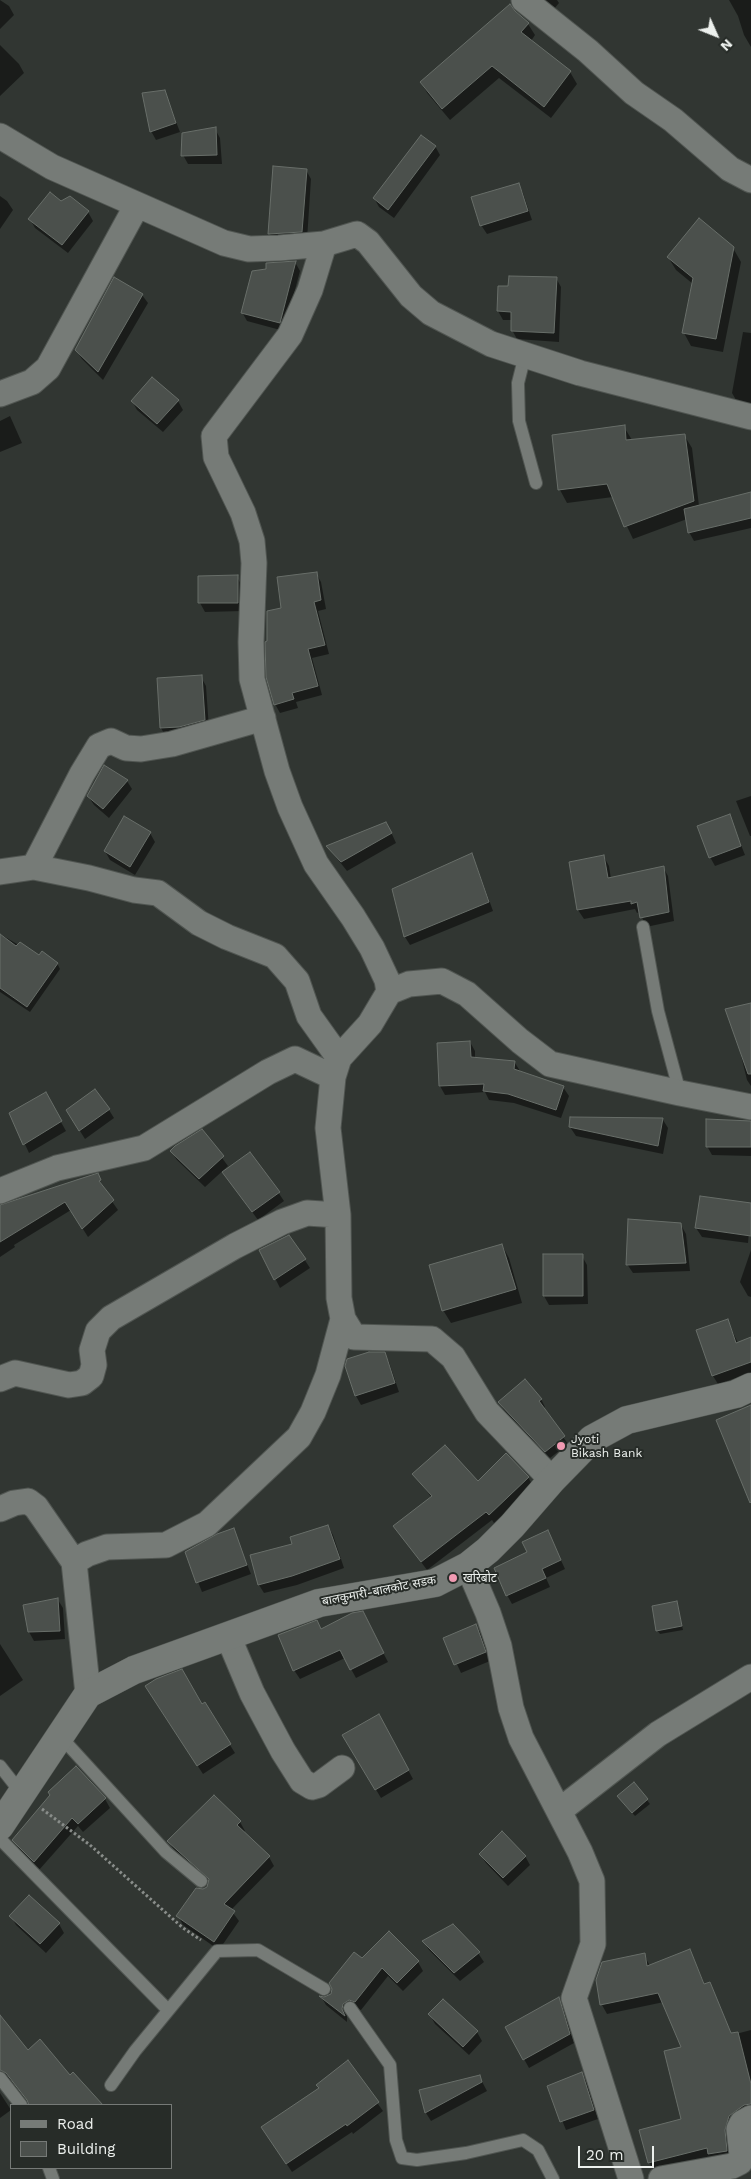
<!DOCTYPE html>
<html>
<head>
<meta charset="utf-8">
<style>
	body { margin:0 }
	#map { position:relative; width:751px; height:2179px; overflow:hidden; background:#313632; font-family:"Work Sans",sans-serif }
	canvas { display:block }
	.legend { position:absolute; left:10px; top:2104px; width:162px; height:65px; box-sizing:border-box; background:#272c28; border:1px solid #767a77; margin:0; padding:6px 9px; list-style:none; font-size:15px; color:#ecf0ed }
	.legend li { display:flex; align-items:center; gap:10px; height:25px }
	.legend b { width:25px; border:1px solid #767a77 }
	.north { position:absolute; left:691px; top:10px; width:50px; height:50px; -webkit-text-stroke:4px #272c28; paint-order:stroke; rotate:134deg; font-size:14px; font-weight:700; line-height:20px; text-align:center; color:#ecf0ed }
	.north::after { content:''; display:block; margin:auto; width:18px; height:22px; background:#ecf0ed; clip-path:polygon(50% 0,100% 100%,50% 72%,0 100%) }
	.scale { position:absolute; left:578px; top:2146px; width:76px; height:22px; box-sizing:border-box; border:2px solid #ecf0ed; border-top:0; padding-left:6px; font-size:15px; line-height:18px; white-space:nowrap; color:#ecf0ed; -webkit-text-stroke:4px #272c28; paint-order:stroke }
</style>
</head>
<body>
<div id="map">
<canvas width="751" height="2179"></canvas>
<ul class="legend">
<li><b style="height:6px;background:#767b77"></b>Road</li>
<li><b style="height:14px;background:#4b504c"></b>Building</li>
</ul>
<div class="north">N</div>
<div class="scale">20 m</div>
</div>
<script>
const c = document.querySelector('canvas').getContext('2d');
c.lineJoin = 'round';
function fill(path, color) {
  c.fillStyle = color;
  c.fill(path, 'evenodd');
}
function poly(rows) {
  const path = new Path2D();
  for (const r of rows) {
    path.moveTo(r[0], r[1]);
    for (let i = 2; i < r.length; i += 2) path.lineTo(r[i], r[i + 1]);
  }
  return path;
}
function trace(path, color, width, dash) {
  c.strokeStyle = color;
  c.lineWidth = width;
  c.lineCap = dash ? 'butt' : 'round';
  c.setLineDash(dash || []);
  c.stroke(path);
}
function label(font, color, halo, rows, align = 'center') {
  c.font = font + ' "Work Sans","Noto Sans Devanagari",sans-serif';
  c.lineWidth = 4;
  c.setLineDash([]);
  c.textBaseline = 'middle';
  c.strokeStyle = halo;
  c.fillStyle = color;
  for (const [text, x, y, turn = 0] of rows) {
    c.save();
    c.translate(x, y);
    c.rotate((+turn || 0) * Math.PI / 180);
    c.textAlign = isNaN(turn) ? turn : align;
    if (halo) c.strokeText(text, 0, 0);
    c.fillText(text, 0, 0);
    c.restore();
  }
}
const shadow = poly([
	[0,0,9,6,14,15,0,29],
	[541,0,557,0,559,3,554,9],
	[729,0,751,0,751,47,744,35,738,16],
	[514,12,528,24,535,35,531,41,570,72,577,84,551,118,499,78,450,120,428,94,421,83],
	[0,45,19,64,24,73,0,96],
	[164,91,180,132,156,140,151,131],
	[215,129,220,138,222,164,188,164,183,155],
	[435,146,440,155,394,218,379,207,374,198],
	[306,170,311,179,307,240,275,242,270,234],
	[518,184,523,193,532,220,487,234,481,225],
	[0,196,7,201,13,210,0,229],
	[70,198,88,212,93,221,68,253,35,228,30,219],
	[733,248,741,262,723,352,691,346,684,333,693,284,676,270,668,257],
	[295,262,300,271,284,331,247,321,242,312],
	[556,278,561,287,559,342,517,339,512,330,512,320,503,320,498,311,510,287],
	[142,295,148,303,103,380,82,359,76,350],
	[743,332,751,333,751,407,739,405,732,393],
	[132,401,178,401,183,410,163,432,137,410],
	[10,416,22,443,0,452,0,421],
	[624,427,632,440,684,435,692,448,699,506,751,493,751,528,694,541,689,532,687,519,633,539,613,497,567,503,560,490],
	[316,573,321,582,326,609,318,611,329,654,312,658,322,695,296,702,298,708,280,713,275,704,283,609],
	[237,577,242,586,243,611,205,612,200,603],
	[201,677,206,686,209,729,166,737,161,728,158,679],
	[127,781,132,789,109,818,94,805,88,796],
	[751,796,751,836,750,836,736,801],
	[729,815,745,855,715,866,710,857],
	[391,832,396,843,347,871,328,847],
	[150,833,155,842,135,875,110,860,105,851],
	[471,855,476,864,493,911,410,945,405,937],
	[604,857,609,866,611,879,663,867,668,876,674,921,646,927,640,912,637,913,635,909,584,919,578,910,570,863],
	[0,934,39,957,57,963,60,969,30,1012,0,992],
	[751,1005,751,1086,747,1080,738,1043],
	[470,1042,475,1051,475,1058,515,1063,520,1071,563,1087,569,1096,561,1118,514,1103,489,1100,485,1092,445,1095,440,1086],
	[45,1094,66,1131,29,1153,11,1114],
	[109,1110,114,1118,85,1139,73,1120],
	[571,1119,663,1120,668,1128,663,1154,576,1136,570,1127],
	[751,1122,751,1156,712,1155,707,1146],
	[202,1131,228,1166,205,1187,177,1160,171,1151],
	[224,1173,278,1192,284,1201,258,1220],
	[97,1175,104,1190,118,1210,88,1237,71,1210,14,1245,15,1247,0,1257,0,1206],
	[751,1210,748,1243,702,1237,696,1228],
	[681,1225,686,1234,690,1271,633,1273,627,1264],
	[289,1236,310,1268,280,1288,261,1250],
	[502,1245,509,1258,522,1303,451,1323,443,1310],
	[751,1250,751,1297,748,1296,740,1282],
	[582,1256,587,1265,588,1304,549,1305,544,1296],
	[727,1320,738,1343,751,1338,751,1373,718,1384,713,1376],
	[384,1353,389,1362,399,1392,361,1405,356,1396,347,1366],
	[541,1399,545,1407,543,1409,568,1444,550,1458,504,1410,500,1403],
	[414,1474,477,1483,528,1477,533,1486,494,1523,492,1520,427,1570,395,1527,432,1498],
	[328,1526,333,1535,344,1568,297,1585,264,1593,259,1585,294,1545],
	[233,1530,251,1574,202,1592,186,1552],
	[552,1541,565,1569,546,1578,550,1587,512,1604,507,1595],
	[58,1600,63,1608,65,1639,34,1641,29,1632],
	[677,1603,683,1630,660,1634,657,1630],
	[367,1622,388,1662,356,1678,345,1658,300,1679,294,1670,321,1630],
	[476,1625,481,1634,490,1661,461,1673,445,1638],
	[0,1644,23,1680,0,1696],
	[151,1695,202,1706,204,1704,235,1753,203,1774],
	[384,1725,413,1779,381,1798,344,1736],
	[634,1784,650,1804,635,1816,621,1800],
	[214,1796,240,1822,245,1831,244,1832,269,1857,274,1866,231,1910,239,1921,219,1950,183,1925,178,1916,208,1887,209,1882,174,1850,169,1842],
	[105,1799,110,1808,83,1832,78,1826,39,1870,19,1849,14,1840],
	[480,1854,525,1856,530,1865,508,1886,486,1863],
	[11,1916,59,1924,64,1933,46,1953,16,1925],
	[424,1942,478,1953,484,1962,460,1981,429,1950],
	[690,1950,705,1985,714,1993,732,2035,751,2030,751,2116,732,2160,654,2172,649,2162,683,2119,683,2047,664,2002,607,2014,602,2005,644,1955,650,1966],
	[362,1960,418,1962,423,1971,403,1991,388,1976,361,2010,354,2008,347,2013,347,2022,326,2005,322,1998,332,1994],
	[558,1999,563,2008,574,2043,529,2068,524,2059],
	[430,2015,477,2032,482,2041,469,2055,435,2024],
	[0,2017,28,2052,70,2076,100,2105,33,2105,13,2082,0,2076],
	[348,2062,383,2111,353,2134,352,2132,292,2172,268,2136],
	[582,2074,587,2083,598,2119,566,2130,548,2086],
	[479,2076,487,2091,431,2121,426,2113,421,2091],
	[0,2093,11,2110,0,2118]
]);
const building = poly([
	[510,4,515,11,529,23,521,32,571,71,544,107,492,66,442,109,420,82,510,4],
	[165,90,176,123,150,132,142,93,165,90],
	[216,127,217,155,181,156,182,133,216,127],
	[421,135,436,146,388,210,373,198,421,135],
	[273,166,307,169,302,232,268,234,273,166],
	[519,183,528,211,480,226,471,197,519,183],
	[50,192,61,201,70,196,89,211,62,245,28,219,50,192],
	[699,218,734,247,716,339,682,333,693,278,667,257,699,218],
	[296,261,280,323,241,313,252,271,266,269,266,263,296,261],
	[509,276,557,277,554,333,511,331,511,312,497,311,498,286,508,286,509,276],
	[114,277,143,294,98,372,75,350,114,277],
	[152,377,179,400,157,424,131,401,152,377],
	[625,425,626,440,685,434,694,501,624,527,607,484,558,490,552,435,625,425],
	[751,492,751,518,688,533,684,509,751,492],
	[317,572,321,600,314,602,325,645,308,649,318,686,292,693,294,699,274,705,266,677,265,642,267,641,267,611,281,608,277,577,317,572],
	[238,575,238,603,198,603,198,576,238,575],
	[202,675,205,720,179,727,160,728,157,678,202,675],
	[104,765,128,780,103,809,87,796,104,765],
	[730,814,741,846,709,858,697,826,730,814],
	[124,816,151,832,130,867,104,851,124,816],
	[386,822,392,833,341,862,326,846,386,822],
	[472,853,489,902,404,937,392,889,472,853],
	[604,855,608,878,664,866,669,912,640,918,637,902,631,904,631,901,577,910,569,862,604,855],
	[0,934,16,946,20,942,39,955,42,951,58,963,27,1007,0,988,0,934],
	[751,1003,751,1074,748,1074,725,1009,751,1003],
	[470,1041,471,1057,515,1061,514,1069,564,1086,556,1110,508,1094,483,1091,484,1084,439,1086,437,1043,470,1041],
	[95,1089,110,1109,79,1131,66,1110,95,1089],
	[46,1092,62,1121,23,1145,9,1113,46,1092],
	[570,1117,663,1118,658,1146,569,1127,570,1117],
	[706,1119,751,1121,751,1147,706,1147,706,1119],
	[202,1129,224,1156,199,1179,170,1151,175,1146,202,1129],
	[250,1152,280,1192,252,1212,222,1172,250,1152],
	[98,1173,101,1180,99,1181,114,1200,82,1229,65,1202,0,1242,0,1205,98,1173],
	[700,1196,751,1203,751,1236,695,1228,700,1196],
	[628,1219,681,1223,686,1263,626,1265,628,1219],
	[289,1235,306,1259,274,1280,259,1250,289,1235],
	[502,1244,516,1289,442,1311,429,1265,502,1244],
	[543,1254,583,1254,583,1296,543,1296,543,1254],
	[728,1319,736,1343,751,1337,751,1362,712,1376,696,1330,728,1319],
	[369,1352,385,1352,395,1383,355,1396,345,1366,347,1359,369,1352],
	[525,1379,542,1399,539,1401,565,1436,545,1452,498,1402,525,1379],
	[751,1405,751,1502,750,1503,716,1420,751,1405],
	[445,1445,478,1481,506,1453,529,1477,489,1515,486,1512,421,1562,393,1526,432,1496,412,1474,445,1445],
	[328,1525,340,1559,292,1576,258,1585,250,1555,292,1544,290,1537,328,1525],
	[234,1528,247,1565,196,1583,185,1552,217,1534,234,1528],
	[548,1530,561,1560,542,1569,546,1578,506,1596,494,1568,527,1552,522,1542,548,1530],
	[58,1598,60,1631,28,1632,23,1605,58,1598],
	[677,1601,682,1626,656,1631,652,1606,677,1601],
	[363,1611,384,1653,350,1670,340,1650,293,1671,278,1635,317,1620,321,1629,352,1613,363,1611],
	[476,1624,486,1652,454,1665,443,1638,476,1624],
	[182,1669,202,1704,205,1702,231,1744,197,1766,145,1686,156,1679,182,1669],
	[379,1714,409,1770,375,1790,342,1735,379,1714],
	[76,1766,106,1798,78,1824,72,1818,34,1862,12,1840,50,1795,48,1792,76,1766],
	[634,1782,648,1799,632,1813,617,1796,634,1782],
	[214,1795,241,1821,237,1825,270,1856,224,1904,235,1911,214,1942,176,1916,196,1888,203,1889,207,1887,209,1879,167,1841,214,1795],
	[502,1831,526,1856,503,1878,479,1854,502,1831],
	[29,1895,60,1923,40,1944,9,1916,29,1895],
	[453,1924,480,1952,454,1973,422,1941,453,1924],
	[389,1931,419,1961,397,1983,382,1968,355,2002,349,2000,343,2004,342,2009,345,2016,319,1996,324,1997,331,1994,332,1989,329,1983,354,1952,362,1958,389,1931],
	[690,1949,704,1984,710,1982,731,2033,738,2032,751,2084,751,2104,744,2105,729,2116,725,2130,727,2151,708,2154,707,2148,648,2163,639,2130,681,2119,664,2051,681,2047,658,1993,600,2005,596,1980,602,1962,645,1953,647,1966,690,1949],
	[559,1997,570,2034,523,2060,505,2027,559,1997],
	[443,1999,478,2031,463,2047,428,2014,443,1999],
	[0,2015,28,2050,40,2039,70,2075,73,2072,103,2105,29,2105,27,2100,6,2073,0,2070,0,2015],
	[348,2060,379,2102,347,2126,346,2124,286,2164,261,2127,319,2088,316,2085,348,2060],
	[582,2072,594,2110,560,2122,547,2086,582,2072],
	[480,2075,482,2082,425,2113,419,2090,480,2075]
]);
const path = poly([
	[42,1809,90,1845,183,1928,201,1940]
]);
const service = poly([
	[525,355,518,383,519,421,536,483],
	[643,927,658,1011,680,1093],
	[60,1736,166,1852,201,1881],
	[0,1766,22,1794],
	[0,1839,168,2010],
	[350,2008,390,2065,396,2140,402,2158,417,2160,466,2153,523,2140,538,2150,553,2179],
	[0,2078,21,2105],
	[111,2085,135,2051,217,1951,258,1950,324,1989],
	[49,2168,53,2179]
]);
const minor = poly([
	[524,0,588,51,634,93,673,120,730,169,751,180],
	[0,136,52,167,224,243,249,249,279,248,324,244,357,234,368,242,411,296,431,313,491,344,580,373,751,417],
	[324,244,310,290,290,335,214,436,216,457,243,513,252,541,254,563,251,642,252,679,277,771,290,807,316,864,353,917,372,948,387,980,389,992,370,1024,339,1058,333,1077,328,1128,338,1215,339,1298,343,1319,354,1337,432,1339,453,1357,487,1412,552,1480],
	[0,394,32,382,48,368,137,205],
	[34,867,82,774,99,746,111,741,126,748,141,749,172,744,263,718],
	[0,872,34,867,89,878,134,890,158,893,199,923,227,937,275,956,297,981,309,1016,339,1058],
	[389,992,409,984,442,981,467,994,520,1041,550,1064,680,1093,751,1107],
	[0,1191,57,1168,144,1148,268,1072,295,1059,333,1077],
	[0,1379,15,1373,69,1385,82,1383,91,1376,94,1365,92,1350,98,1331,111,1318,235,1246,282,1222,307,1213,338,1215],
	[0,1509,14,1503,28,1501,36,1507,74,1562],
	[468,1566,488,1613,499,1646,511,1708,521,1738,580,1852,592,1881,593,1944,574,1998,631,2179],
	[228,1636,252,1693,283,1751,302,1781,312,1787,319,1785,342,1768],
	[88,1694,74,1562,87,1554,107,1547,166,1545,207,1524,299,1437,313,1412,328,1375,343,1319],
	[559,1811,658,1734,751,1677],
	[661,2179,732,2166,740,2162,742,2155,739,2129,742,2123,751,2118]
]);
const tertiary = poly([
	[0,1826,88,1694,134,1670,319,1603,435,1583,468,1566,488,1550,512,1526,552,1480,592,1439,627,1420,736,1394,751,1387]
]);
const markers = [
	[561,1446,5,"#f19ab2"],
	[453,1578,5,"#f19ab2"]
];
const poiNames = [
	["Jyoti",571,1439],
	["Bikash Bank",571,1453],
	["खरिबोट",463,1578]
];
const streetNames = [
	["बालकुमारी-बालकोट सडक",379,1591,-11]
];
fill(shadow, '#0007');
fill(building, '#4b504c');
trace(building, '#686e69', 1);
trace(service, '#505551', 14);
trace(minor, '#505551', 27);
trace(tertiary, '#505551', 29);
trace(path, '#898d8a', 3, [2.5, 2.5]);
trace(service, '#767b77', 12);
trace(minor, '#767b77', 25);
trace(tertiary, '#767b77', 28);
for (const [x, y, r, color] of markers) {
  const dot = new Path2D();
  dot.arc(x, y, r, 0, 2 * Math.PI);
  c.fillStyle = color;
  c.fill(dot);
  trace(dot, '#272c28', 2);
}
label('12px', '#ecf0ed', '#272c28', poiNames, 'left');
label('12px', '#ecf0ed', '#272c28', streetNames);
</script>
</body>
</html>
